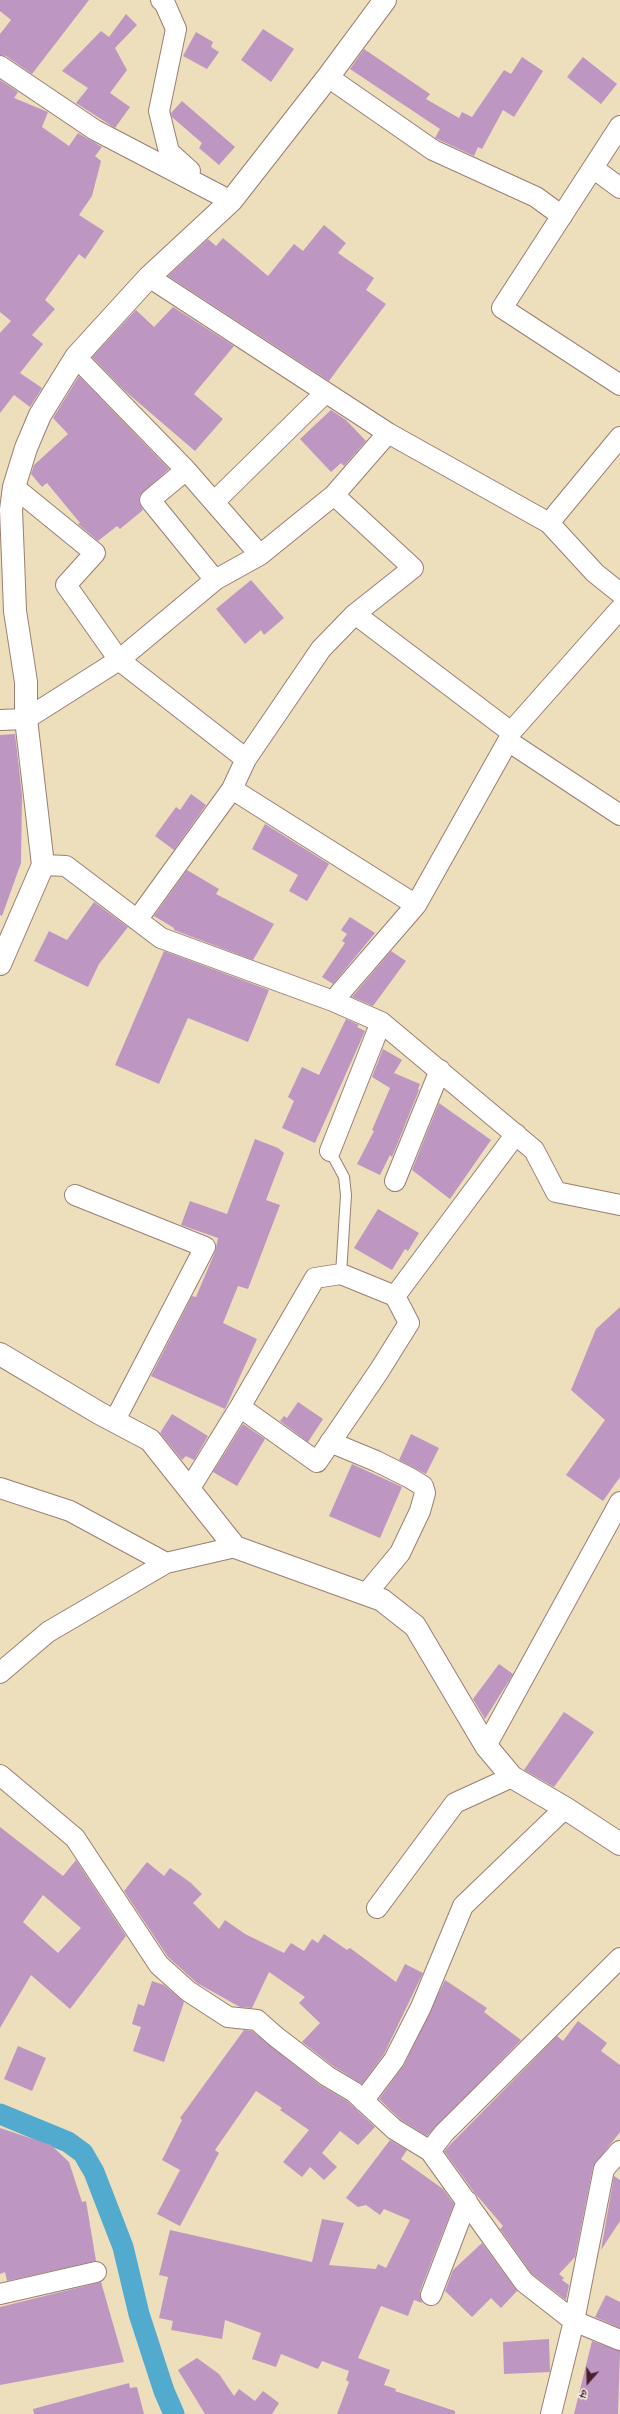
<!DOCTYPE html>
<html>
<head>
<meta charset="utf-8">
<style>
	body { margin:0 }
	#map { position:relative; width:620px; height:2414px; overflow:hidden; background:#eddebc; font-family:Dekko,"Playpen Sans Deva",sans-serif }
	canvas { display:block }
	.north { position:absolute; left:568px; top:2362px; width:40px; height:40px; -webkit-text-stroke:3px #f7f3e8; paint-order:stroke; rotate:200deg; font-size:11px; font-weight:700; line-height:16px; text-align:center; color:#4a1f2b }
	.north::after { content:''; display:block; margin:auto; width:14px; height:18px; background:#4a1f2b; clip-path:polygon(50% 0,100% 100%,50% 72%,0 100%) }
</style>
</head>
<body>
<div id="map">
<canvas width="620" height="2414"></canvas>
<div class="north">उ</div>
</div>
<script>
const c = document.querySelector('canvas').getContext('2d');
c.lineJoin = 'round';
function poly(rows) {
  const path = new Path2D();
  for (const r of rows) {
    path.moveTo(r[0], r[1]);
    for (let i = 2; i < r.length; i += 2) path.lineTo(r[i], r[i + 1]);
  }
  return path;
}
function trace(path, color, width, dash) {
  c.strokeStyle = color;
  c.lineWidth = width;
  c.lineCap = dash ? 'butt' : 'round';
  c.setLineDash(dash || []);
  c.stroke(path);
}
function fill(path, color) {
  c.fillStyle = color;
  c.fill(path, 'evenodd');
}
const canal = poly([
	[0,2114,68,2142,83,2153,94,2172,123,2247,139,2314,164,2391,174,2414]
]);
const building = poly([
	[0,0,89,0,32,74,6,56,0,55,0,34,11,20,0,11],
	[126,14,137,25,115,48,127,70,110,93,130,107,115,128,76,103,88,88,62,71,101,31,109,37],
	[263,29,294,49,271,82,241,60],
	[196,32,213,42,211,47,219,52,207,69,183,56],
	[364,49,430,94,426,99,459,118,462,112,472,117,504,70,511,74,522,57,543,71,514,117,503,110,482,149,478,147,474,156,435,138,440,129,350,69],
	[583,57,617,84,601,104,567,77],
	[0,80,18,92,14,98,48,112,42,127,69,146,78,133,102,147,95,156,101,161,92,196,79,215,104,231,85,259,79,254,45,300,55,309,32,335,43,344,20,373,42,388,30,407,14,395,0,413,0,333,11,321,0,312],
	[182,101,235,147,219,165,199,148,202,143,172,117,171,113],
	[324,225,346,243,338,253,374,278,366,290,386,304,329,381,168,276,208,239,216,246,223,238,268,276,294,244,303,251],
	[173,307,234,346,194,394,223,419,195,451,125,391,92,357,136,310,154,327],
	[79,376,169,469,139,496,139,502,143,510,120,529,117,526,98,541,78,524,80,523,47,483,42,487,31,474,34,465,68,434,53,418],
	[331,410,346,420,366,441,344,466,341,463,331,472,300,439],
	[251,580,284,618,264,635,261,630,245,644,216,609],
	[15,734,22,795,21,863,2,916,0,915,0,735],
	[191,794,206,805,174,850,155,836,176,807,180,810],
	[265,824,329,864,307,901,289,891,298,875,252,849],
	[187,870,219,889,216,894,274,924,253,960,174,930,174,928,154,916],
	[94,902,128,927,99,964,88,987,34,961,49,931,67,940],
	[350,917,375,933,333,984,322,977,345,943,342,941,347,934,341,930],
	[164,951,269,990,248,1042,188,1018,159,1084,115,1065],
	[391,951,406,961,373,1006,352,997],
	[346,1019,359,1025,357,1027,365,1031,315,1143,282,1128,294,1101,288,1097,302,1067,319,1075],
	[383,1049,402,1060,394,1073,420,1084,418,1089,419,1090,392,1157,390,1155,380,1175,357,1164,374,1131,372,1130,390,1088,372,1077],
	[439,1103,491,1140,450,1199,412,1170],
	[255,1139,278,1148,284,1153,266,1200,280,1205,248,1289,238,1286,223,1323,257,1339,225,1409,226,1407,210,1433,225,1409,151,1376,192,1296,196,1297,215,1252,218,1238,181,1225,190,1201,227,1214],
	[378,1209,419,1233,408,1251,405,1249,392,1270,354,1248],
	[620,1307,620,1477,603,1501,566,1475,605,1420,571,1390,596,1329],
	[298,1402,323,1419,308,1442,280,1421,284,1416,287,1418],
	[172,1414,208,1436,194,1460,186,1456,182,1460,160,1433],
	[243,1424,265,1439,237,1486,213,1472],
	[411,1434,439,1448,426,1474,399,1460],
	[352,1464,402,1487,380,1538,329,1516],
	[499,1664,513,1674,485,1719,473,1699],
	[564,1712,594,1732,554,1787,524,1770],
	[0,1827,63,1876,76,1860,126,1936,70,2009,31,1975,0,2028],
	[43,1895,81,1928,58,1953,23,1922],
	[147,1862,164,1876,170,1868,191,1883,202,1894,193,1903,219,1929,225,1920,245,1934,284,1953,291,1943,304,1951,312,1939,318,1943,324,1934,347,1950,350,1948,396,1982,405,1964,423,1973,384,2054,362,2084,333,2066,302,2042,320,2023,299,2003,305,1997,269,1972,252,2008,240,2007,197,1983,168,1957,124,1891],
	[445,1980,487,2008,484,2012,521,2040,427,2136,401,2120,379,2099,404,2065],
	[152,1981,164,1985,184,2002,164,2062,133,2051,141,2027,132,2024,138,2004,144,2006],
	[578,2021,607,2043,601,2051,620,2065,620,2132,593,2167,575,2257,559,2274,564,2278,562,2280,569,2285,566,2300,532,2274,500,2229,503,2226,474,2192,444,2151,557,2036,563,2041],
	[244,2030,252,2031,320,2085,347,2101,375,2127,358,2145,340,2131,322,2153,337,2167,324,2180,310,2167,302,2177,283,2162,309,2130,280,2110,282,2108,256,2091,215,2150,219,2153,180,2226,157,2214,180,2170,162,2160,182,2120,180,2118],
	[18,2046,46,2058,32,2091,4,2079],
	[0,2128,51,2145,69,2162,82,2202,86,2201,96,2261,7,2281,5,2272,0,2274],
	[390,2140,407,2150,401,2159,443,2189,454,2204,420,2291,422,2303,414,2300,408,2316,381,2306,358,2358,390,2370,384,2385,396,2389,395,2391,455,2411,455,2414,337,2414,349,2382,346,2380,349,2371,322,2361,318,2369,281,2354,276,2367,252,2359,261,2333,225,2320,222,2339,171,2330,173,2321,159,2318,168,2277,159,2275,170,2230,312,2262,322,2219,344,2223,329,2265,376,2269,378,2264,386,2268,410,2220,384,2209,380,2215,366,2205,358,2207,346,2198],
	[614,2176,620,2180,620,2221,601,2250],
	[482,2243,517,2291,501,2308,491,2298,472,2317,445,2291,453,2270],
	[101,2282,124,2362,0,2385,0,2307],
	[606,2295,620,2302,620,2328,595,2317],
	[549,2339,550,2372,504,2374,503,2342],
	[592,2341,620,2351,618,2414,574,2414],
	[197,2358,219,2374,234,2396,239,2389,255,2401,263,2391,279,2403,272,2414,205,2414,178,2370],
	[129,2383,130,2388,137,2387,144,2414,34,2414,33,2409]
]);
const lane = poly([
	[330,1151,344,1177,346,1195,341,1274]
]);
const street = poly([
	[161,0,165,4,176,29,159,111,169,152,190,171],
	[0,66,95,130,231,201],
	[328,77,433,150,536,197,562,216],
	[620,126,502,308,620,385],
	[593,168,620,188],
	[149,277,388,433,549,523,595,573,620,593],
	[76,357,186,470,260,555],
	[186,470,150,500,215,580],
	[14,487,95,553,66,585,119,660,246,759,232,789,416,905,508,741,620,815],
	[334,495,413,568,355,614,511,732,620,609],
	[215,501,325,393],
	[549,523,620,437],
	[0,720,26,719,119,660,215,580,260,555,334,495,388,433],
	[246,759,321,649,355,614],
	[43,865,66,866,161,938,333,1001,381,1022,534,1150,556,1192,620,1205],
	[137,920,232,789],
	[333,1001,416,905],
	[330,1151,381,1022],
	[395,1181,440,1070],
	[75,1195,205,1247,115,1420],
	[395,1296,341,1274,315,1278,240,1407,317,1462,379,1371,409,1323,395,1296,516,1134],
	[330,1442,376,1461,410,1478,423,1486,425,1493,420,1511,400,1553,366,1594],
	[0,1488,70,1511,166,1563],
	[190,1488,240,1407],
	[0,1673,48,1632,166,1563,235,1547],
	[486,1746,620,1502],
	[0,1775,75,1838,159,1965,188,1991,228,2017,257,2020,275,2036,327,2076,354,2092,394,2129,430,2151,524,2282,574,2321,620,2340],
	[377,1908,455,1803,512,1777],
	[363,2101,394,2060,421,2007,463,1906,565,1808],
	[430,2151,444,2133,620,1958],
	[0,2294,96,2272],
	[431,2295,467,2201],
	[551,2414,574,2321,604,2169,620,2151]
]);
const secondary = poly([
	[0,964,43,865,26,719,26,682,15,611,13,559,11,510,14,487,26,448,40,415,76,357,149,277,231,201,328,77,385,0],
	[0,1354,99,1413,150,1440,235,1547,382,1600,415,1626,486,1746,512,1777,565,1808,620,1844]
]);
trace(canal, '#52aacf', 21);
fill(building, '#bd97c2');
trace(lane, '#9c7e74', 12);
trace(street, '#9c7e74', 22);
trace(secondary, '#9c7e74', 24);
trace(lane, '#fff', 10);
trace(street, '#fff', 20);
trace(secondary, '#fff', 22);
</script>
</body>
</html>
